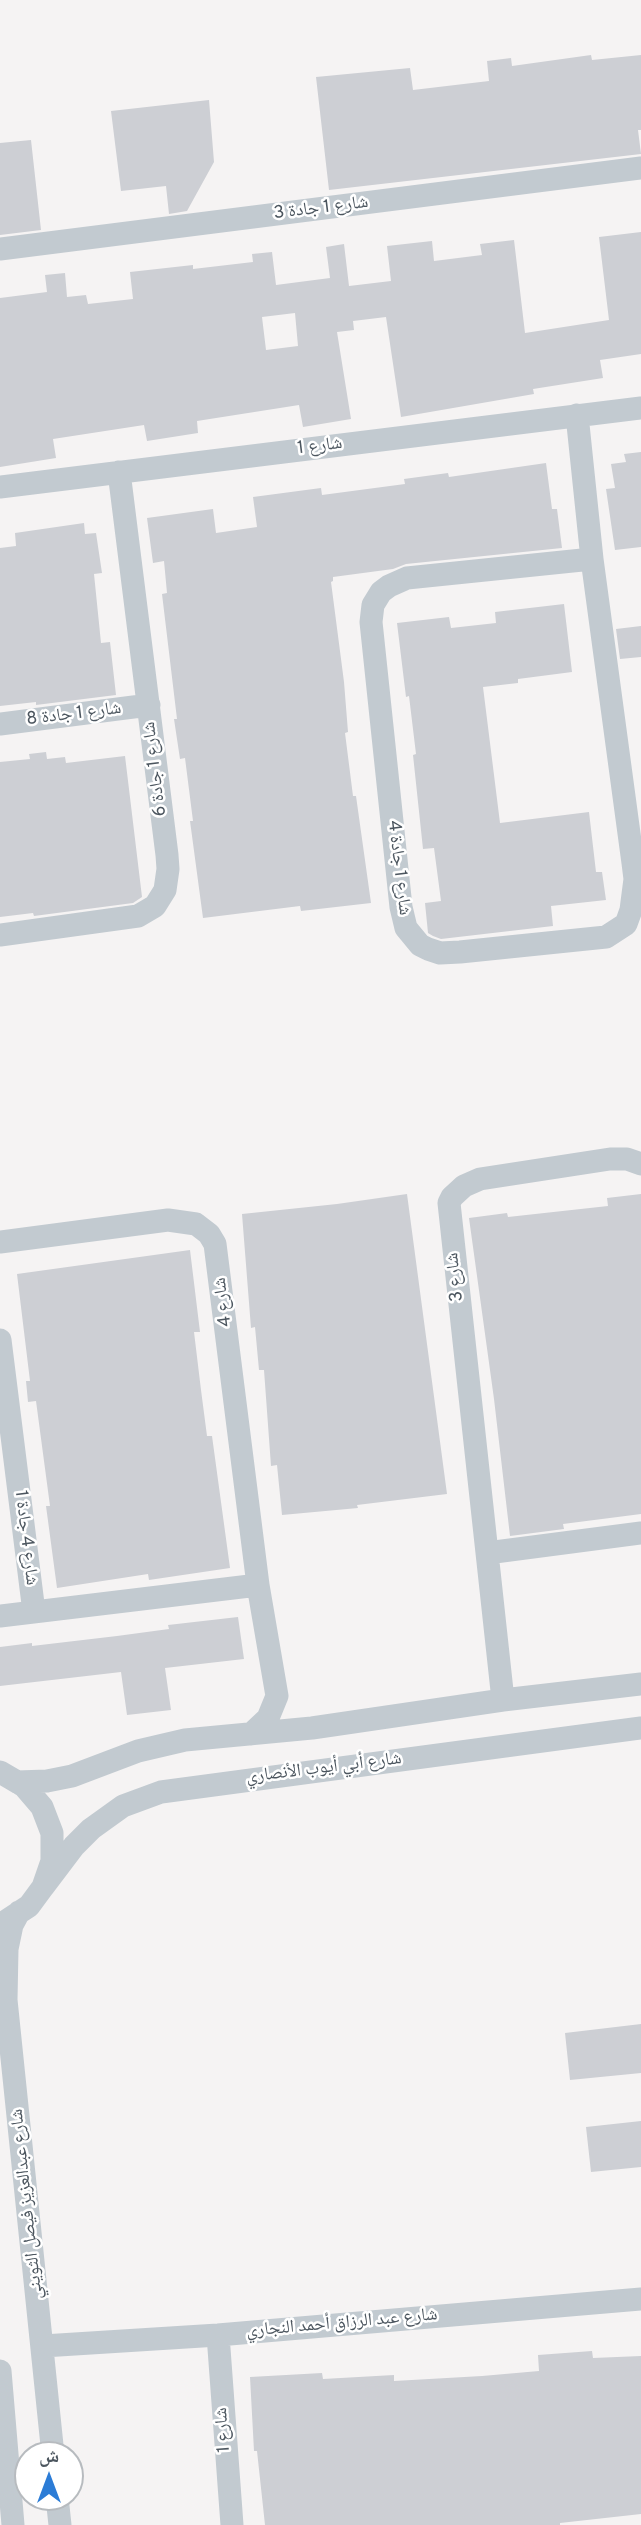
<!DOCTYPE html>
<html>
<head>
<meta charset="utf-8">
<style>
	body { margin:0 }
	#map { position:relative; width:641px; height:2525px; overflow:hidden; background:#f5f3f3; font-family:Overpass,"Noto Naskh Arabic",sans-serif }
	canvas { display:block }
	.north { position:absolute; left:14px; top:2441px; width:70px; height:70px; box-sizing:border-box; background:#fff; border:2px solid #b7bbbf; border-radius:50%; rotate:0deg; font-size:19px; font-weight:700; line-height:28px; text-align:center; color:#4c565f }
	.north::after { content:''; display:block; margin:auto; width:24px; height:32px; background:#2c7cd6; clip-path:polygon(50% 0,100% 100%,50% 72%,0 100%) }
</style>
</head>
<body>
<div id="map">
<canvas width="641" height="2525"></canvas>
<div class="north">ش</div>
</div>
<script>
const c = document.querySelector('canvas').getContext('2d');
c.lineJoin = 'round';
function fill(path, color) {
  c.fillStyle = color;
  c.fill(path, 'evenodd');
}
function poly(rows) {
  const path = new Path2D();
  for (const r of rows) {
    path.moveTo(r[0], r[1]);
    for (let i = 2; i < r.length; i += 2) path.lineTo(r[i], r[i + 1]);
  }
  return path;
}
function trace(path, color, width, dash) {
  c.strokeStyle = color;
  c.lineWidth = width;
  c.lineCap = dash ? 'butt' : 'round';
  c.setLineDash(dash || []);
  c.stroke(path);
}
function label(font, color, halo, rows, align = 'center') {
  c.font = font + ' Overpass,"Noto Naskh Arabic",sans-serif';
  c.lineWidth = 5;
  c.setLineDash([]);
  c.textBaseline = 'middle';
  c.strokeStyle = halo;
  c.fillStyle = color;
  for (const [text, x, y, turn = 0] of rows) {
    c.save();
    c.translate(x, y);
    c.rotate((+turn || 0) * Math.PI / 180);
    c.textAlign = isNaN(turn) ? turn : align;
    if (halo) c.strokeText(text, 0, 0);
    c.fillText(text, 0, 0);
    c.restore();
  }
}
const building = poly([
	[591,55,592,60,641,55,641,130,638,130,641,154,329,190,316,77,410,68,413,90,489,81,487,61,511,58,512,66],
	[209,100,214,162,187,211,169,214,166,186,121,191,111,111],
	[31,140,41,230,0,235,0,143],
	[641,232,641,354,600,360,603,378,533,389,534,394,401,417,386,317,353,321,354,330,337,332,351,419,303,427,299,405,197,421,198,433,147,441,144,425,53,439,56,458,0,467,0,298,47,292,45,275,65,273,67,297,86,295,88,304,133,299,130,272,193,265,193,269,253,262,252,254,272,252,276,285,330,278,326,247,344,244,349,286,391,281,387,246,432,241,434,261,482,255,480,244,514,240,525,333,609,320,599,237],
	[295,313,298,346,266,350,262,317],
	[641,452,641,547,615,550,606,489,615,488,611,464,626,462,624,454],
	[546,463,552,509,557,509,562,548,406,564,393,569,333,577,333,581,331,582,344,682,348,732,345,733,353,796,356,796,371,903,301,911,300,906,203,918,190,821,193,821,185,758,180,759,174,719,177,719,162,594,167,593,164,561,153,563,147,518,213,509,216,533,257,527,253,497,321,488,322,495,405,484,404,479,448,473,449,477],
	[84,523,85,534,96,533,102,573,94,574,101,643,110,642,116,695,36,705,36,702,0,706,0,548,16,546,15,533],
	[564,604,572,672,518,679,518,683,483,687,500,823,589,812,596,872,602,872,606,900,551,906,553,926,441,939,433,936,428,933,425,903,441,901,434,848,423,849,413,755,416,754,409,696,406,697,397,623,449,617,451,628,496,623,495,612],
	[641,626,641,657,620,659,616,629],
	[46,752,47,759,65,757,66,763,125,756,142,897,133,903,34,916,33,913,0,917,0,762,30,759,29,754],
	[407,1194,447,1494,357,1505,358,1508,282,1515,277,1465,271,1466,264,1370,259,1370,255,1327,251,1328,242,1214,337,1204],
	[641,1194,641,1514,563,1524,564,1529,510,1536,494,1399,469,1218,507,1213,508,1217,608,1206,607,1198],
	[190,1250,200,1332,194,1332,201,1390,207,1436,212,1436,230,1568,149,1580,148,1574,57,1588,46,1506,50,1506,36,1401,28,1402,26,1381,30,1381,17,1274],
	[238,1617,244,1659,165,1668,171,1710,127,1715,121,1672,0,1686,0,1647,32,1643,32,1646,117,1636,169,1629,168,1625],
	[641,2024,641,2073,570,2080,565,2033],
	[641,2121,641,2167,591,2172,586,2127],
	[592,2351,593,2358,641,2356,641,2514,560,2523,560,2525,265,2525,257,2451,254,2451,250,2377,322,2373,323,2379,394,2375,394,2381,482,2376,539,2371,538,2355]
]);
const minor = poly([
	[0,249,641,168],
	[577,415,592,559,633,863,635,879,631,910,626,924,606,937,460,952,440,953,428,949,420,945,406,928,401,907,371,622,373,605,381,592,389,586,407,578,592,559],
	[0,487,641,408],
	[0,724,149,705],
	[0,935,138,916,155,906,165,890,168,869,167,855,119,472],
	[0,1242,168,1220,196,1224,209,1234,215,1244,258,1585,277,1696,268,1718,251,1734],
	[0,1340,34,1612],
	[487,1553,641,1533],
	[0,1616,258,1585],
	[503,1700,449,1203,452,1197,464,1186,480,1179,610,1159,627,1159,641,1164],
	[0,1772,24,1786,42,1807,52,1833,52,1861,43,1887,29,1906,6,1921],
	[17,1782,47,1781,72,1776,138,1751,185,1740,312,1728,503,1700,641,1684],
	[43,1887,74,1846,91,1829,123,1806,161,1792,641,1728],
	[19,1912,12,1925,7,1949,6,2000,53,2455],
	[218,2335,232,2525],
	[43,2346,218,2335,641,2299],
	[0,2371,13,2525],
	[57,2497,60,2525]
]);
const streetNames = [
	["شارع 1 جادة 3",321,209,-7],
	["شارع 1",320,447,-7],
	["شارع 1 جادة 8",74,715,-7],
	["شارع 1 جادة 6",156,769,-97],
	["شارع 1 جادة 4",398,868,83],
	["شارع 3",456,1277,-96],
	["شارع 4",224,1302,-97],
	["شارع 4 جادة 1",25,1538,83],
	["شارع أبي أيوب الأنصاري",324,1769,-7],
	["شارع عبدالعزيز فيصل الثويني",28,2204,-96],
	["شارع عبد الرزاق أحمد النجاري",342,2324,-5],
	["شارع 1",224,2430,-94]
];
fill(building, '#cdcfd4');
trace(minor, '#c2cad0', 23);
label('18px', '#4c565f', '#fff', streetNames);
</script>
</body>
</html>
